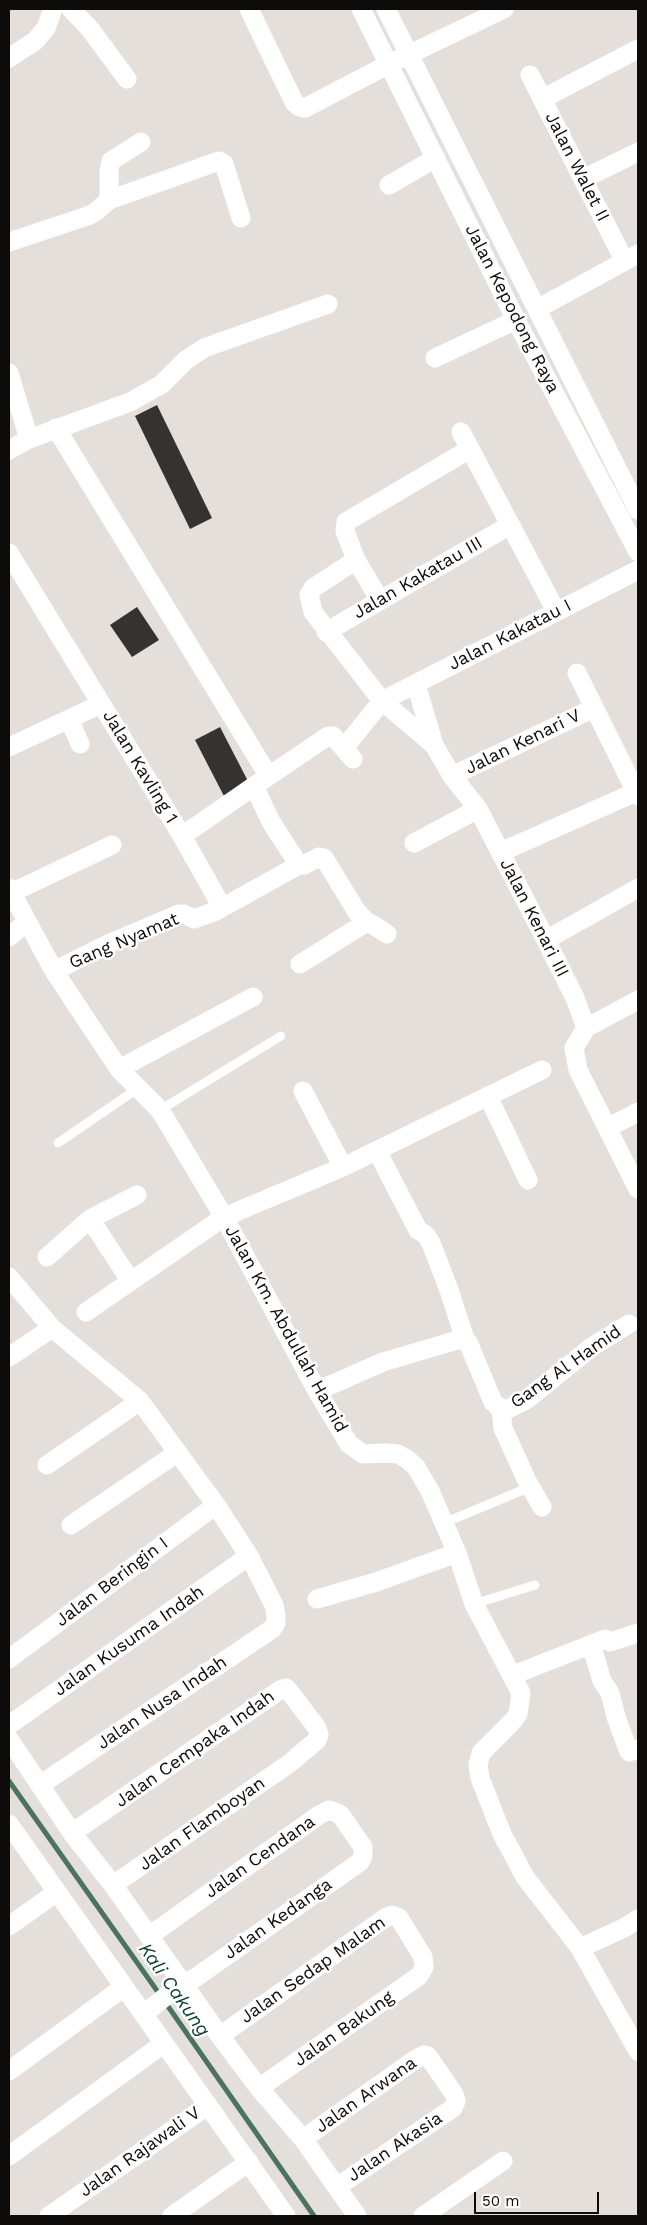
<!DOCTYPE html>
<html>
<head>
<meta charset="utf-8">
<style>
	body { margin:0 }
	#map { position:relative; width:647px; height:2225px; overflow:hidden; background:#e5dfdc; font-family:"Work Sans",sans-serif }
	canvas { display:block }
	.frame { position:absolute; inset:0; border:10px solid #0e0c0b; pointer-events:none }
	.scale { position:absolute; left:474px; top:2192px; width:125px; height:22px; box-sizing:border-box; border:2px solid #0e0c0b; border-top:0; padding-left:6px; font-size:15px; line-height:18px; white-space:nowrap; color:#0e0c0b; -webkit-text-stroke:4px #fff; paint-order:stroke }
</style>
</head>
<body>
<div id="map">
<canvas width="647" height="2225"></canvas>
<div class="frame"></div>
<div class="scale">50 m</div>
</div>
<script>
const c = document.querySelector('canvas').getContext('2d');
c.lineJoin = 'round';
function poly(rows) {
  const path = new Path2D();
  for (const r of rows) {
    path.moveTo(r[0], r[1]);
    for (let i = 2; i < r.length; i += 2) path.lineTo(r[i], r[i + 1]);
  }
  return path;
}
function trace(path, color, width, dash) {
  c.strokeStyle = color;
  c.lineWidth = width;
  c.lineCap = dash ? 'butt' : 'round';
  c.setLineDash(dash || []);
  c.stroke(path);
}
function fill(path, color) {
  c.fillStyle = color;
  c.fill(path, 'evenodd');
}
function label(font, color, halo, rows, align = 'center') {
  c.font = font + ' "Work Sans",sans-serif';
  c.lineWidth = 5;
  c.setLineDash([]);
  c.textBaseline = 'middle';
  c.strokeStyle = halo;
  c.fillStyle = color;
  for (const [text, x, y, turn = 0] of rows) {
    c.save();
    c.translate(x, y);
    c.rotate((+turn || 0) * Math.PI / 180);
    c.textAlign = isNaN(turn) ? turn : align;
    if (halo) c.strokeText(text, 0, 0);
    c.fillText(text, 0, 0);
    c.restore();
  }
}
const stream = poly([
	[9,1781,160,1995],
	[165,2002,314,2216]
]);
const building = poly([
	[157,405,212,518,190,529,135,416],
	[137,607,159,640,132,657,110,625],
	[220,727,250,785,225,798,195,740]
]);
const service = poly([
	[160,1110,281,1036],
	[58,1143,137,1089],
	[444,1523,530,1487],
	[474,1604,535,1585]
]);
const minor = poly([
	[71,9,90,29,127,79],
	[249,9,294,102,298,106,305,108,389,64,504,9],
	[361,9,516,320,638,552],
	[386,9,638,510],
	[9,58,35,41,46,28,53,9],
	[530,75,624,260],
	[542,99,638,49],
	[583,179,638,152],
	[389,185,436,158],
	[109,200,219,161,224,164,241,218],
	[9,242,90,215,98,210,109,200,109,170,111,161,141,142],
	[537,309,638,254],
	[435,358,516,320],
	[9,373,29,439],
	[56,428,268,775],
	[461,432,556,611],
	[9,450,29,439,130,402,162,384,186,360,204,348,328,304],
	[9,553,182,836,222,907],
	[356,560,313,588,309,595,313,612,382,701,434,745],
	[380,600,356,560,345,531,346,522,470,449],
	[326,632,510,525],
	[577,673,638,796],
	[416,684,434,745,452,776,478,809,546,940,575,998,586,1028],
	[69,719,101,704],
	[9,747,69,719,80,744],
	[344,748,382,701,638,570],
	[353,759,333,736,328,736,254,786,271,822,299,865,304,865,319,857,324,858,357,912,367,922,375,926,387,934],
	[452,776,594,708],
	[182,836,254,786],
	[414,843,478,809],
	[501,852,636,792],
	[9,888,54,971,119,1069,160,1110,224,1217,317,1391,349,1444,363,1454,386,1453,398,1454,407,1459,416,1467,430,1491,457,1553,474,1604,521,1693,518,1714,511,1723,481,1753,478,1765,480,1778,502,1834,525,1877,580,1948,638,2051],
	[11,893,112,845],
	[9,937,27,922],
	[546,940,638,888],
	[300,964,367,922],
	[54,971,108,944,179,914,184,914,194,919,216,911,299,865],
	[586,1028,574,1048,578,1070,638,1189],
	[586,1028,638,1000],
	[119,1069,253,997],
	[303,1091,343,1167],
	[488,1096,528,1180],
	[607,1128,638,1112],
	[377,1151,418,1230,426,1235,431,1243,449,1290,465,1339],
	[90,1219,130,1280],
	[47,1257,90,1219,137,1195],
	[9,1277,52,1328,140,1401,216,1505,249,1556,274,1605,276,1615,276,1623,272,1629,40,1785],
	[86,1312,224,1217,343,1167,542,1070],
	[9,1357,52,1328],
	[317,1391,383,1362,461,1339,468,1342,493,1402,501,1409,508,1409,526,1400,593,1346,629,1324],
	[501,1409,503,1428,527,1481,542,1507],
	[47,1465,140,1401],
	[71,1525,177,1453],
	[317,1599,376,1582,457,1553],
	[591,1644,602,1681,610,1693,616,1717,629,1752,638,1749],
	[9,1659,216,1505],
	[513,1675,605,1639,610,1642,638,1633],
	[9,1725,249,1556],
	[9,1739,72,1833,113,1885,220,2036,259,2088,303,2139,357,2216],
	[9,1824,286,2216],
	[72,1833,280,1690,286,1688,289,1691,317,1728,319,1735,317,1740,290,1763,113,1885],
	[9,1926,57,1892],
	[580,1948,624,1928,638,1919],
	[144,2014,176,1988,195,1978,360,1862,363,1856,363,1847,340,1814,329,1810,319,1815,149,1936],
	[220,2036,385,1918,392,1915,399,1918,423,1957,424,1967,419,1976,259,2088],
	[9,2071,124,1987],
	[303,2139,416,2059,424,2055,428,2056,454,2094,456,2101,453,2108,337,2187],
	[9,2156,163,2044],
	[49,2216,207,2106],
	[172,2216,249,2162],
	[423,2216,503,2161]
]);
const streetNames = [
	["Jalan Walet II",577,167,63],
	["Jalan Kepodong Raya",512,309,63],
	["Jalan Kakatau III",418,578,-30],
	["Jalan Kakatau I",510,635,-27],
	["Jalan Kenari V",523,742,-26],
	["Jalan Kavling 1",140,767,59],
	["Jalan Kenari III",534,918,63],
	["Gang Nyamat",124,941,-23],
	["Jalan Km. Abdullah Hamid",286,1329,61],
	["Gang Al Hamid",566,1367,-35],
	["Jalan Beringin I",112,1582,-37],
	["Jalan Kusuma Indah",129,1641,-35],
	["Jalan Nusa Indah",162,1703,-34],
	["Jalan Cempaka Indah",195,1749,-35],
	["Jalan Flamboyan",202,1824,-35],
	["Jalan Cendana",260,1857,-35],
	["Jalan Kedanga",278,1919,-35],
	["Jalan Sedap Malam",313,1970,-35],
	["Jalan Bakung",344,2029,-35],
	["Jalan Arwana",366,2095,-35],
	["Jalan Akasia",395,2147,-34],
	["Jalan Rajawali V",140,2152,-35]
];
const waterNames = [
	["Kali Cakung",174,1990,55]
];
trace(stream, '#4a7362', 5);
fill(building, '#36322f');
trace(service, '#fff', 9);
trace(minor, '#fff', 19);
label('18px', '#0e0c0b', '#fff', streetNames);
label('italic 19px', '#0f4232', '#fff', waterNames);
</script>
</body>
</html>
